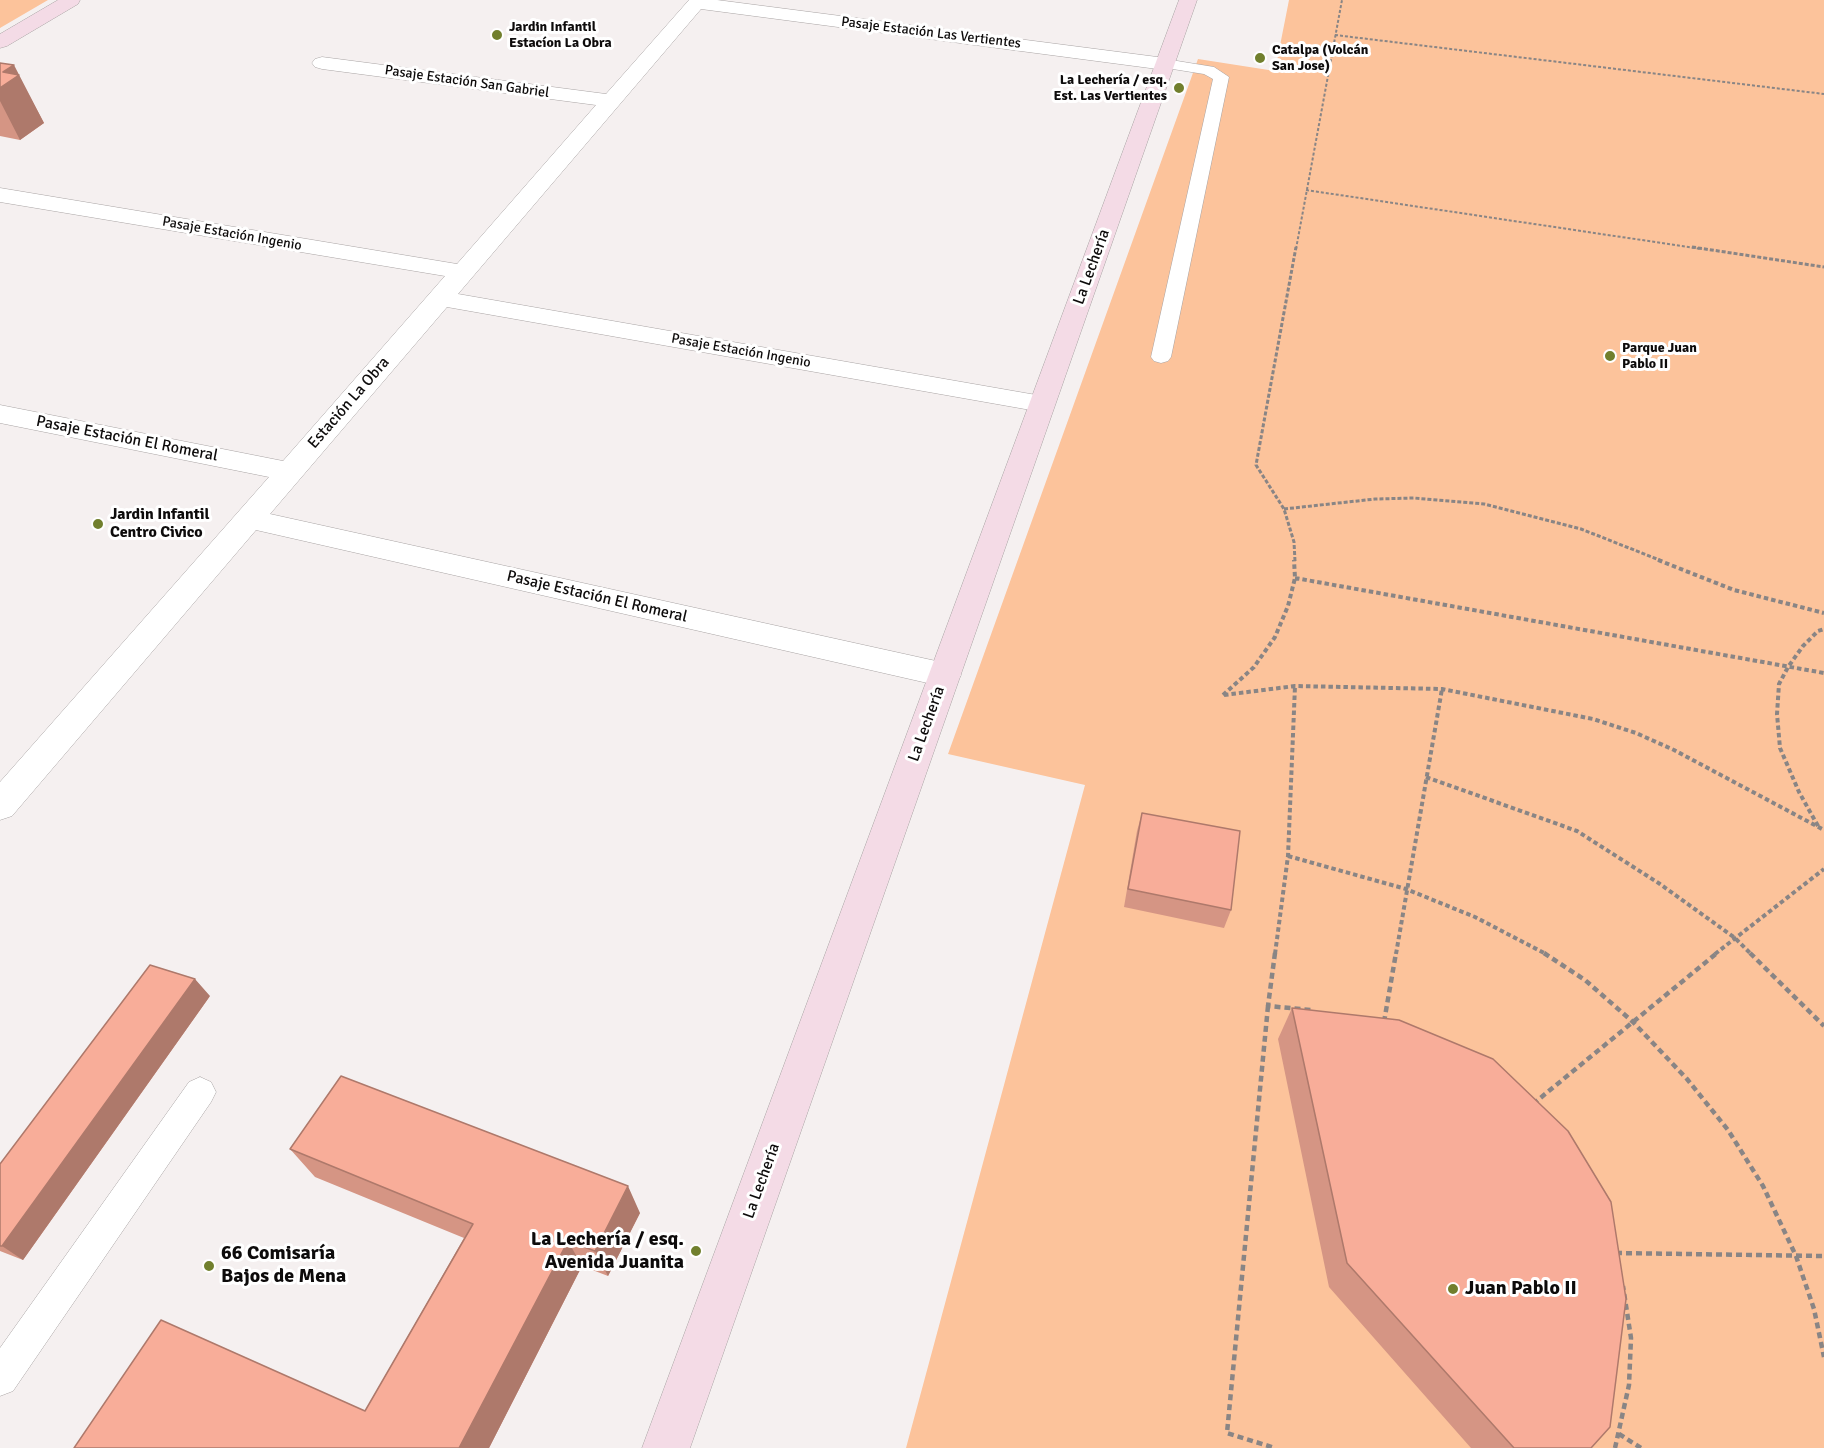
<!DOCTYPE html>
<html>
<head>
<meta charset="utf-8">
<style>
	body { margin:0 }
	canvas { display:block; background:#f5f0f0 }
</style>
</head>
<body>
<canvas width="1824" height="1448"></canvas>
<script>
const c = document.querySelector('canvas').getContext('2d');
c.lineJoin = 'round';
function fill(path, color) {
  c.fillStyle = color;
  c.fill(path, 'evenodd');
}
function poly(rows) {
  const path = new Path2D();
  for (const r of rows) {
    path.moveTo(r[0], r[1]);
    for (let i = 2; i < r.length; i += 2) path.lineTo(r[i], r[i + 1]);
  }
  return path;
}
function trace(path, color, width, dash) {
  c.strokeStyle = color;
  c.lineWidth = width;
  c.lineCap = dash ? 'butt' : 'round';
  c.setLineDash(dash || []);
  c.stroke(path);
}
function label(font, color, halo, rows, align = 'center') {
  c.font = font + ' Signika,sans-serif';
  c.lineWidth = 6;
  c.setLineDash([]);
  c.textBaseline = 'middle';
  c.strokeStyle = halo;
  c.fillStyle = color;
  for (const [text, x, y, turn = 0] of rows) {
    c.save();
    c.translate(x, y);
    c.rotate((+turn || 0) * Math.PI / 180);
    c.textAlign = isNaN(turn) ? turn : align;
    if (halo) c.strokeText(text, 0, 0);
    c.fillText(text, 0, 0);
    c.restore();
  }
}
const green = poly([
	[0,0,48,0,0,28],
	[1289,0,1824,0,1824,1448,906,1448,1085,785,948,754,1198,59,1275,71]
]);
const pathFar3 = poly([
	[1335,35,1824,94],
	[1306,190,1702,249],
	[1296,249,1342,0]
]);
const pathFar2 = poly([
	[1692,247,1824,267],
	[1284,509,1375,499,1414,498,1484,504,1581,529,1662,561],
	[1295,561,1294,542,1284,509,1256,465,1296,247]
]);
const pathFar1 = poly([
	[1658,560,1734,590,1824,613],
	[1295,578,1824,673],
	[1223,695,1254,667,1275,637,1288,606,1295,578,1294,560],
	[1224,695,1295,686,1442,689,1593,719,1636,733,1674,750,1824,830],
	[1426,777,1577,831,1660,884,1735,938,1751,954],
	[1818,826,1799,792,1780,748,1777,714,1779,684,1788,667,1803,646,1818,631,1824,629],
	[1288,856,1406,889,1475,917,1546,954],
	[1275,954,1288,856,1295,686],
	[1396,954,1442,689],
	[1715,954,1824,869]
]);
const path = poly([
	[1275,953,1268,1006,1311,1010],
	[1544,953,1585,980,1633,1022,1687,1079,1728,1130,1763,1186,1796,1256,1814,1309,1824,1357],
	[1750,953,1824,1026],
	[1268,1006,1227,1433,1275,1448],
	[1384,1022,1396,953],
	[1533,1104,1717,953],
	[1616,1253,1824,1256],
	[1619,1434,1641,1448],
	[1615,1448,1629,1385,1631,1338,1623,1286]
]);
const lane = poly([
	[1165,59,1214,67,1229,77,1171,357,1168,361,1161,363,1154,361,1151,357,1213,79,1204,74,1160,67,1157,64,1165,59],
	[200,1077,211,1082,216,1092,211,1102,13,1391,0,1396,0,1348,189,1082,200,1077]
]);
const street = poly([
	[689,0,717,0,1165,58,1172,60,1175,64,1172,68,1165,70,701,9,458,294,1042,396,1051,398,1055,404,1051,410,1042,412,447,307,270,514,945,663,956,666,961,675,956,684,945,687,256,530,12,816,0,820,0,782,269,477,0,423,0,405,283,461,445,276,0,202,0,188,457,264,596,105,322,69,315,67,312,63,315,59,322,57,606,94,689,0]
]);
const secondary = poly([
	[58,0,80,0,78,4,7,46,0,48,0,34,58,0],
	[1179,0,1197,0,690,1448,642,1448,1179,0]
]);
const wall = poly([
	[0,63,18,75,44,123,20,140,0,136],
	[1142,813,1231,910,1224,928,1124,907,1137,831],
	[210,996,23,1260,0,1251,0,1164],
	[1292,1008,1591,1448,1471,1448,1329,1287,1278,1039],
	[290,1149,640,1213,608,1276,582,1266,489,1448,74,1448,365,1411,464,1238,315,1177]
]);
const shadedWall = poly([
	[14,65,44,123,20,140,0,101,0,88,3,72],
	[195,979,210,996,23,1260,2,1246],
	[628,1186,640,1213,608,1276,595,1251],
	[568,1241,582,1266,489,1448,459,1448]
]);
const building = poly([
	[0,63,14,65,3,72,19,75,0,88,0,63],
	[1142,813,1240,831,1231,910,1128,889,1142,813],
	[150,965,195,979,2,1246,0,1246,0,1164,150,965],
	[1292,1008,1399,1020,1493,1059,1568,1131,1611,1202,1626,1299,1610,1427,1591,1448,1514,1448,1347,1263,1292,1008],
	[341,1076,628,1186,595,1251,568,1241,459,1448,74,1448,161,1320,365,1411,473,1224,290,1149,341,1076]
]);
const markers = [
	[497,35,6,"#717f2d"],
	[1260,58,6,"#717f2d"],
	[1179,88,6,"#717f2d"],
	[1610,356,6,"#717f2d"],
	[98,524,6,"#717f2d"],
	[696,1251,6,"#717f2d"],
	[209,1266,6,"#717f2d"],
	[1453,1289,6,"#717f2d"]
];
const farPoinames = [
	["Jardin Infantil",509,27],
	["Estacíon La Obra",509,43],
	["Catalpa (Volcán",1272,50],
	["San Jose)",1272,66],
	["La Lechería / esq.",1167,80,"right"],
	["Est. Las Vertientes",1167,96,"right"],
	["Parque Juan",1622,348],
	["Pablo II",1622,364]
];
const farStreetnames = [
	["Pasaje Estación Las Vertientes",931,33,7],
	["Pasaje Estación San Gabriel",467,82,8],
	["Pasaje Estación Ingenio",232,234,10],
	["Pasaje Estación Ingenio",741,351,10]
];
const streetNames = [
	["La Lechería",1092,267,-70],
	["Estación La Obra",349,403,-49],
	["Pasaje Estación El Romeral",127,439,11],
	["Pasaje Estación El Romeral",597,597,13],
	["La Lechería",927,724,-70],
	["La Lechería",762,1181,-70]
];
const poiNames = [
	["Jardin Infantil",110,515],
	["Centro Civico",110,533]
];
const nearPoinames = [
	["La Lechería / esq.",684,1240,"right"],
	["Avenida Juanita",684,1263,"right"],
	["66 Comisaría",221,1254],
	["Bajos de Mena",221,1277],
	["Juan Pablo II",1465,1289]
];
fill(green, '#fcc39b');
trace(lane, '#a9a4a4', 1);
trace(street, '#a9a4a4', 1);
trace(secondary, '#a9a4a4', 1);
trace(pathFar3, '#898585', 2, [3, 2]);
trace(pathFar2, '#898585', 3, [4, 2]);
trace(pathFar1, '#898585', 4, [4.5, 3]);
trace(path, '#898585', 4.5, [6, 4]);
fill(lane, '#fff');
fill(street, '#fff');
fill(secondary, '#f4dbe6');
fill(wall, '#d59584');
fill(shadedWall, '#ae796b');
fill(building, '#f8ad99');
trace(building, '#ae796b', 1.5);
for (const [x, y, r, color] of markers) {
  const dot = new Path2D();
  dot.arc(x, y, r, 0, 2 * Math.PI);
  c.fillStyle = color;
  c.fill(dot);
  trace(dot, '#fff', 2);
}
label('bold 14px', '#0d0b0b', '#fff', farPoinames, 'left');
label('14px', '#0d0b0b', '#fff', farStreetnames);
label('16px', '#0d0b0b', '#fff', streetNames);
label('bold 16px', '#0d0b0b', '#fff', poiNames, 'left');
label('bold 20px', '#0d0b0b', '#fff', nearPoinames, 'left');
</script>
</body>
</html>
